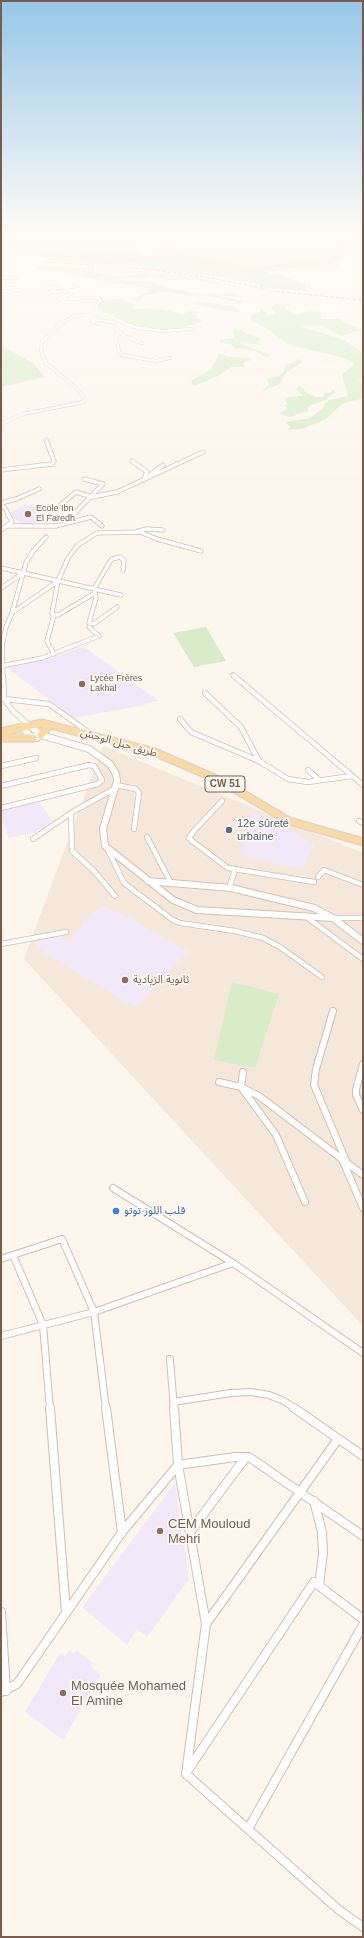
<!DOCTYPE html>
<html>
<head>
<meta charset="utf-8">
<style>
	body { margin:0 }
	#map { position:relative; width:364px; height:1938px; overflow:hidden; background:#fdf6ec; font-family:Arial,sans-serif }
	canvas { display:block }
	.frame { position:absolute; inset:0; border:2px solid #7a5c4d; pointer-events:none }
</style>
</head>
<body>
<div id="map">
<canvas width="364" height="1938"></canvas>
<div class="frame"></div>
</div>
<script>
const c = document.querySelector('canvas').getContext('2d');
c.lineJoin = 'round';
function fill(path, color) {
  c.fillStyle = color;
  c.fill(path, 'evenodd');
}
function poly(rows) {
  const path = new Path2D();
  for (const r of rows) {
    path.moveTo(r[0], r[1]);
    for (let i = 2; i < r.length; i += 2) path.lineTo(r[i], r[i + 1]);
  }
  return path;
}
function trace(path, color, width, dash) {
  c.strokeStyle = color;
  c.lineWidth = width;
  c.lineCap = dash ? 'butt' : 'round';
  c.setLineDash(dash || []);
  c.stroke(path);
}
function label(font, color, halo, rows, align = 'center') {
  c.font = font + ' Arial,"Noto Sans Arabic",sans-serif';
  c.lineWidth = 3.5;
  c.setLineDash([]);
  c.textBaseline = 'middle';
  c.strokeStyle = halo;
  c.fillStyle = color;
  for (const [text, x, y, turn = 0] of rows) {
    c.save();
    c.translate(x, y);
    c.rotate((+turn || 0) * Math.PI / 180);
    c.textAlign = isNaN(turn) ? turn : align;
    if (halo) c.strokeText(text, 0, 0);
    c.fillText(text, 0, 0);
    c.restore();
  }
}
const residential = poly([
	[357,234,355,244,339,267,271,269,217,263,153,252,149,235],
	[103,746,363,853,363,1326,24,959]
]);
const education = poly([
	[26,504,47,509,46,519,33,525,20,525,20,522,10,516,10,512],
	[81,647,87,649,159,701,145,703,145,705,74,718,6,667,48,659],
	[39,801,52,821,36,832,9,838,1,816,1,810],
	[251,812,276,822,314,845,302,869,240,855],
	[102,906,126,916,188,952,135,1007,43,952,34,942,45,939,46,936,70,940,82,927,80,925],
	[175,1483,189,1579,147,1637,137,1629,127,1645,82,1607],
	[69,1650,74,1654,76,1650,93,1663,91,1666,101,1675,63,1740,25,1712,60,1653,65,1656]
]);
const green = poly([
	[16,234,143,234,131,236,138,237,142,240,143,245,135,252,142,255,142,257,118,261,80,258,78,253,57,257,54,256,54,253,46,255,10,245,5,238,22,239],
	[172,256,228,268,279,275,305,284,307,292,261,287,254,283,228,278,145,269,137,264,141,260],
	[41,266,77,268,114,276,145,275,149,278,117,278,125,281,153,282,156,285,195,293,212,294,231,293,244,297,219,296,244,301,239,303,215,297,184,295,161,291,156,294,144,295,138,303,133,299,141,294,149,292,147,288,100,281,74,274,34,269],
	[133,271,195,277,237,286,192,280,171,280,128,272],
	[120,299,136,305,133,308,135,309,155,308,183,314,189,311,202,312,195,314,197,318,203,321,183,328,167,330,146,328,132,325,98,308,98,305,103,300],
	[201,302,232,306,240,311,239,313,198,305,198,303],
	[279,303,294,305,284,307,289,311,298,314,310,311,319,312,322,313,319,316,322,319,342,319,343,322,361,330,341,336,322,326,300,326,344,340,363,353,363,376,359,380,363,386,363,398,342,404,326,419,302,429,287,430,291,427,285,422,310,418,323,408,325,404,329,400,348,396,342,374,354,365,353,363,343,358,290,345,273,334,271,331,250,320,251,315,260,312,260,308,269,315,275,313,271,306],
	[236,329,242,330,249,335,258,337,261,339,256,342,263,345,237,342,271,355,266,357,255,351,238,348,233,350,235,348,231,346,231,344,220,343,219,340,234,338,233,331],
	[1,345,33,363,45,377,1,387],
	[218,353,229,357,247,358,251,360,243,363,245,367,231,367,218,376,194,386,191,382,192,380,210,370,219,356],
	[297,359,302,361,301,363,286,373,280,384,261,392,269,384,267,379,280,376,284,371,286,364,295,362],
	[299,386,303,388,305,392,317,397,323,397,324,393,332,392,332,389,336,393,328,397,326,400,309,406,307,408,309,411,295,414,296,416,289,417,279,413,288,409,284,405,287,405,285,399,288,397,302,396,303,395,296,389],
	[206,627,226,661,194,667,173,633],
	[232,982,279,994,255,1068,214,1060]
]);
const minorFar4 = poly([
	[203,234,219,237],
	[207,251,215,245,215,241,222,234],
	[1,278,16,278],
	[1,288,13,288,6,295,7,296,54,287,57,288,48,293,80,289,59,299,98,298,101,300,96,306,97,311,134,327,162,331,192,329],
	[97,318,92,322,115,327,124,336,142,343],
	[122,333,118,333,116,337,119,351,122,355,156,361,170,358],
	[1,424,23,414,84,402,83,396,78,390,46,363,41,351,42,342,60,324,75,316,85,315,96,320,115,322]
]);
const minorFar3 = poly([
	[132,461,147,472,144,479],
	[1,470,52,464,54,461,46,440],
	[150,475,163,465],
	[1,503,16,499,39,489],
	[1,505,5,508,12,522,1,530],
	[56,509,76,492,92,497,117,492,203,452],
	[65,523,103,484,84,479],
	[6,526,56,526,91,517,102,526],
	[138,531,147,529,163,530],
	[1,568,121,595],
	[1,588,23,573],
	[95,593,58,615,53,615,52,613,58,581,68,558,78,545,97,533,140,532,157,539,201,551],
	[117,607,94,624,89,623,96,598,94,589,109,563,112,559,120,557,124,560,123,570],
	[12,613,26,563,33,551,46,537],
	[54,615,47,641,54,654],
	[1,666,42,658,99,636,89,627],
	[233,675,236,677],
	[3,677,2,645,6,627,12,613,58,581]
]);
const minorFar2 = poly([
	[3,676,4,699,13,711,29,725],
	[234,676,363,785],
	[205,693,241,727,259,761],
	[4,699,49,704,91,734],
	[180,719,191,732,259,761,288,779,308,782,352,776],
	[1,766,36,758],
	[308,770,319,780],
	[116,785,136,789,139,793,134,829],
	[1,786,89,765,94,766,102,780,98,784,1,808],
	[222,801,193,832,189,838,192,841,228,868,314,882],
	[71,813,72,851,94,871,115,896],
	[359,821,363,823],
	[147,837,171,883],
	[33,839,74,811,116,788],
	[107,848,124,883,173,920,180,923,235,931,263,938,280,947,322,977],
	[318,877,324,870,363,885],
	[229,888,235,870],
	[305,916,363,959],
	[333,918,363,918],
	[1,944,66,932]
]);
const minorFar1 = poly([
	[333,1011,316,1069,314,1085,346,1161],
	[363,1064,356,1089,356,1095,363,1110],
	[243,1072,241,1087,276,1135,305,1202],
	[219,1082,241,1087,259,1096,363,1175],
	[342,1159,363,1208],
	[113,1188,233,1263,363,1353],
	[13,1255,43,1325,50,1409],
	[1,1259,62,1239,94,1312,106,1409],
	[1,1336,94,1312,233,1263],
	[170,1359,174,1409],
	[173,1402,231,1393,251,1392,269,1395,284,1401,296,1409]
]);
const minor = poly([
	[50,1408,66,1612],
	[106,1408,122,1532],
	[174,1408,178,1465,206,1624,186,1774,339,1910,363,1927],
	[294,1408,363,1456],
	[314,1501,322,1532,323,1553,319,1586],
	[190,1532,246,1457],
	[1,1612,6,1691],
	[206,1624,338,1439],
	[1,1692,17,1684,122,1532,178,1465,235,1457,249,1457,363,1536],
	[186,1773,314,1582,363,1619],
	[248,1829,363,1625]
]);
const secondaryFar1 = poly([
	[251,234,266,239,305,238,341,240]
]);
const secondary = poly([
	[29,725,41,735,89,749,110,764,116,774,117,781,103,829,105,846,173,900,197,910,333,918],
	[22,727,30,736,37,738],
	[148,881,231,888,314,908,333,918,363,941]
]);
const primaryFar1 = poly([
	[4,234,3,237,8,245,53,257,117,262,171,254,245,269,265,270,294,264,331,262,336,257,342,234]
]);
const primary = poly([
	[1,732,42,723,152,751,221,781,289,821,363,842],
	[41,735,47,728],
	[1,738,33,738]
]);
const rail = poly([
	[47,262,137,268,211,278,281,292,363,300]
]);
const markers = [
	[28,514,4,"#8d6e63"],
	[82,684,4,"#8d6e63"],
	[229,830,4,"#5c6f8a"],
	[125,980,4,"#8d6e63"],
	[116,1211,4,"#3f7fe0"],
	[160,1531,4,"#8d6e63"],
	[63,1693,4,"#8d6e63"]
];
const farEducationnames = [
	["Ecole Ibn",36,509],
	["El Faredh",36,519],
	["Lycée Frères",90,679],
	["Lakhal",90,689]
];
const shields = [
	[225,784,40]
];
const shieldNames = [
	["CW 51",225,784]
];
const streetNames = [
	["طريق جبل الوحش",119,743,16]
];
const serviceNames = [
	["12e sûreté",237,824],
	["urbaine",237,837]
];
const educationNames = [
	["ثانوية الزيادية",133,980]
];
const shopNames = [
	["قلب اللوز توتو",124,1211]
];
const nearEducationnames = [
	["CEM Mouloud",168,1524],
	["Mehri",168,1539],
	["Mosquée Mohamed",71,1686],
	["El Amine",71,1701]
];
fill(residential, '#f5e8da');
fill(education, '#f3e8fa');
fill(green, '#d8ecc9');
trace(minorFar4, '#d1beb0', 3.5);
trace(minorFar3, '#d1beb0', 5);
trace(minorFar2, '#d1beb0', 6);
trace(minorFar1, '#d1beb0', 8);
trace(minor, '#d1beb0', 10);
trace(secondaryFar1, '#d6c0b0', 5);
trace(secondary, '#d6c0b0', 8);
trace(primaryFar1, '#dad1cd', 5.5);
trace(primary, '#dad1cd', 9);
trace(minorFar4, '#fff', 2.5);
trace(minorFar3, '#fff', 3.5);
trace(minorFar2, '#fff', 4.5);
trace(minorFar1, '#fff', 6);
trace(minor, '#fff', 8);
trace(secondaryFar1, '#fff', 4);
trace(secondary, '#fff', 6);
trace(primaryFar1, '#fbd9a5', 4.5);
trace(primary, '#fbd9a5', 7);
trace(rail, '#b9a8c9', 1, [3.5, 2]);
const sky = c.createLinearGradient(0, 0, 0, 506);
sky.addColorStop(0, '#97c7e8');
sky.addColorStop(0.46, '#fefbf6');
sky.addColorStop(1, '#fefbf600');
c.fillStyle = sky;
c.fillRect(0, 0, 364, 506);
for (const [x, y, r, color] of markers) {
  const dot = new Path2D();
  dot.arc(x, y, r, 0, 2 * Math.PI);
  c.fillStyle = color;
  c.fill(dot);
  trace(dot, '#fffaf3', 1.5);
}
label('9px', '#785e54', '#fffaf3', farEducationnames, 'left');
for (const [x, y, w] of shields) {
  const box = new Path2D();
  box.roundRect(x - w / 2, y - 8, w, 16, 3);
  c.fillStyle = '#fffaf3';
  c.fill(box);
  trace(box, '#7a5c4d', 1);
}
label('bold 10px', '#7a5c4d', null, shieldNames);
label('11px', '#7a5c4d', '#fffaf3', streetNames);
label('11px', '#4e5e75', '#fffaf3', serviceNames, 'left');
label('11px', '#785e54', '#fffaf3', educationNames, 'left');
label('11px', '#366cbe', '#fffaf3', shopNames, 'left');
label('13px', '#785e54', '#fffaf3', nearEducationnames, 'left');
</script>
</body>
</html>
